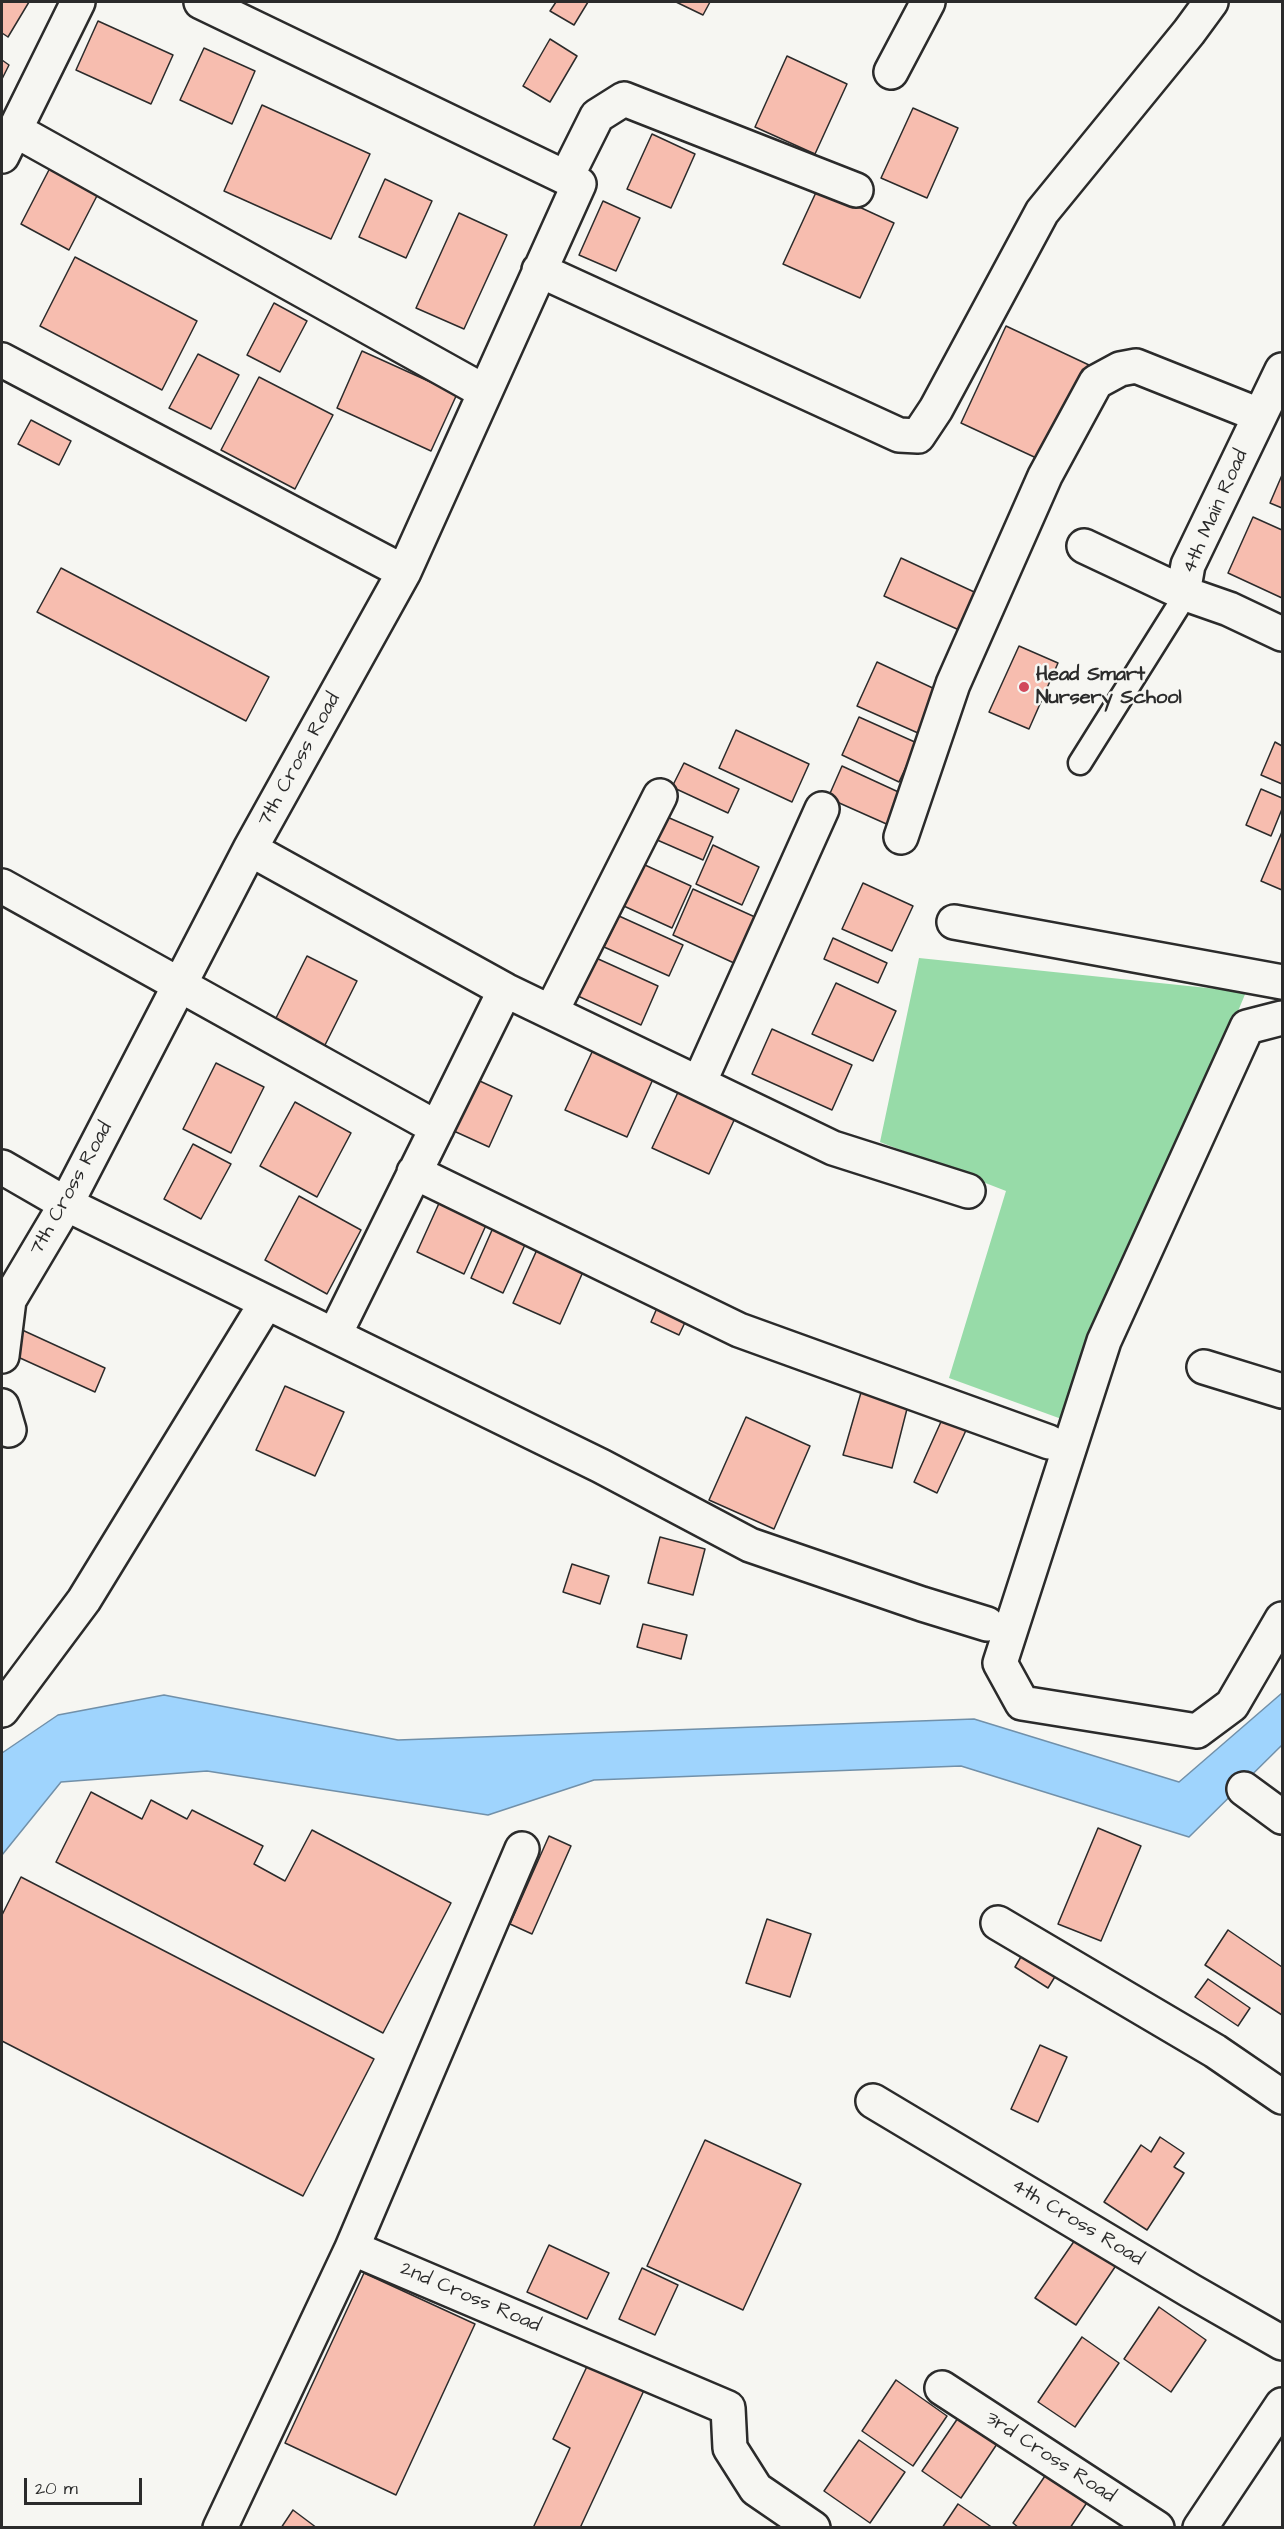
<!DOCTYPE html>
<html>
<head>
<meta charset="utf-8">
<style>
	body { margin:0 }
	#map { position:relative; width:1284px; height:2529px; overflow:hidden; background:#f6f6f2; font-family:"Architects Daughter",sans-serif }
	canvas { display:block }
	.frame { position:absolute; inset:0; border:3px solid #2b2b2b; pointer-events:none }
	.scale { position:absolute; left:24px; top:2478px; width:118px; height:27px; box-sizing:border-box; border:3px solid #2b2b2b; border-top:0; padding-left:8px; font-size:18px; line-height:21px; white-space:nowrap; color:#2b2b2b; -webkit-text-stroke:4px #f6f6f2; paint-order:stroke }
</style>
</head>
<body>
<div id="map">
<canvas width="1284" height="2529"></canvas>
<div class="frame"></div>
<div class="scale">20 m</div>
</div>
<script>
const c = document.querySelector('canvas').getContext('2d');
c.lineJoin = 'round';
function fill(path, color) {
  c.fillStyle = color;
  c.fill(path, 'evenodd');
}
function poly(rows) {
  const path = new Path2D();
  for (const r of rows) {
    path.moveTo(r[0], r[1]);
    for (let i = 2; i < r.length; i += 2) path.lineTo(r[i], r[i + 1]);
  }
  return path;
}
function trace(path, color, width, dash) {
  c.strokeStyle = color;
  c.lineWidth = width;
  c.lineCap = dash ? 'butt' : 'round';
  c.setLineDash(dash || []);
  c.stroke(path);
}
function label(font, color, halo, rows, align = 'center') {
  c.font = font + ' "Architects Daughter",sans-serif';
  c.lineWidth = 5;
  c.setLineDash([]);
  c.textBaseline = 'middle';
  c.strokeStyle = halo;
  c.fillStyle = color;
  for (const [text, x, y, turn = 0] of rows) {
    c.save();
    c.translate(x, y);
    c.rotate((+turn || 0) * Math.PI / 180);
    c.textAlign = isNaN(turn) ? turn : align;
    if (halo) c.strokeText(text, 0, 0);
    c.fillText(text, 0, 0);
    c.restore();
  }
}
const green = poly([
	[919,958,1246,992,1067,1421,949,1378,1006,1191,880,1142]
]);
const water = poly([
	[1282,1693,1282,1745,1189,1837,961,1766,594,1780,488,1815,207,1771,61,1782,2,1855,2,1753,58,1715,164,1695,398,1740,974,1719,1179,1782,1282,1693]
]);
const building = poly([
	[2,2,29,2,8,37,2,33,2,2],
	[556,2,588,2,574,25,550,11,556,2],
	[676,2,710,2,703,15,676,2],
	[98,21,173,55,151,104,76,70,98,21],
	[550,39,577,56,550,102,523,86,550,39],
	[204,48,255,71,232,124,180,100,204,48],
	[787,56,847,84,815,154,755,127,787,56],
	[2,60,9,65,2,79,2,60],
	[262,105,370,154,331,239,224,191,262,105],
	[913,108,958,128,927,198,881,178,913,108],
	[652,134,695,154,671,208,627,189,652,134],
	[52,164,100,190,69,250,21,224,52,164],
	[385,179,432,201,406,258,359,237,385,179],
	[818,188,894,223,860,298,783,264,818,188],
	[603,201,640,218,616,271,579,255,603,201],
	[459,213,507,235,464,329,416,308,459,213],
	[75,257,197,321,162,390,40,326,75,257],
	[274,303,307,321,280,372,247,355,274,303],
	[1006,326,1089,365,1045,462,961,423,1006,326],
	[362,351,457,394,431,451,337,408,362,351],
	[198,354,239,375,211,429,169,408,198,354],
	[259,377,333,415,295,489,221,450,259,377],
	[31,420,71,441,59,465,18,444,31,420],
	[1282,475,1282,508,1270,503,1282,475],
	[1253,517,1282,530,1282,598,1228,573,1253,517],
	[901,558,985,597,968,634,884,596,901,558],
	[61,568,269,677,246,721,37,612,61,568],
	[1019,646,1058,663,1029,729,989,712,1019,646],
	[877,662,937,690,918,733,857,706,877,662],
	[859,717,917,743,899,782,842,755,859,717],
	[736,730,809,764,792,802,719,768,736,730],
	[1275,742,1282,746,1282,784,1261,775,1275,742],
	[684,763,739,789,728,813,672,787,684,763],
	[842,766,905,795,891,826,828,798,842,766],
	[1261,789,1282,798,1282,809,1271,836,1246,825,1261,789],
	[658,813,713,837,703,860,648,836,658,813],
	[1282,832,1282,890,1261,881,1282,832],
	[713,845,759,867,742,905,696,884,713,845],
	[634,860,691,886,672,928,615,902,634,860],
	[863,883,913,906,892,951,842,929,863,883],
	[693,889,755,917,734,963,673,935,693,889],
	[619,916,683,945,669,976,604,947,619,916],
	[833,938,887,963,878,983,824,959,833,938],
	[585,953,658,986,641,1025,567,991,585,953],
	[307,956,357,981,324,1047,274,1022,307,956],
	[836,983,896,1011,873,1061,812,1034,836,983],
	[772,1029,852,1065,832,1110,752,1074,772,1029],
	[593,1050,654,1077,627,1137,565,1110,593,1050],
	[216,1063,264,1087,231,1153,183,1129,216,1063],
	[469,1076,512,1096,489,1147,445,1127,469,1076],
	[680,1088,737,1114,709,1174,652,1148,680,1088],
	[295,1102,351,1133,317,1197,260,1166,295,1102],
	[193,1144,231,1164,201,1219,164,1199,193,1144],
	[445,1190,492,1212,464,1274,417,1252,445,1190],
	[299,1196,361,1230,327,1294,265,1260,299,1196],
	[496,1221,529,1236,503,1293,471,1278,496,1221],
	[540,1243,586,1265,560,1324,513,1303,540,1243],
	[660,1301,689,1314,679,1335,651,1322,660,1301],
	[20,1329,105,1368,95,1392,9,1353,20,1329],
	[285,1386,344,1412,315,1476,256,1450,285,1386],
	[862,1389,909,1401,892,1468,843,1455,862,1389],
	[944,1415,968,1426,937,1493,914,1482,944,1415],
	[746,1417,810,1446,774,1529,709,1500,746,1417],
	[660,1537,705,1549,693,1595,648,1583,660,1537],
	[572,1564,609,1576,600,1604,563,1592,572,1564],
	[643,1624,687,1635,681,1659,637,1647,643,1624],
	[91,1792,142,1819,151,1800,187,1819,192,1810,263,1846,254,1864,285,1881,312,1830,451,1903,383,2033,56,1862,91,1792],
	[1098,1828,1141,1846,1101,1941,1058,1924,1098,1828],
	[549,1836,571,1846,532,1934,510,1924,549,1836],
	[21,1877,374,2059,303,2196,2,2041,2,1915,21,1877],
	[767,1919,811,1934,790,1997,746,1983,767,1919],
	[1228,1930,1282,1967,1282,2015,1205,1965,1228,1930],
	[1022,1955,1056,1975,1048,1988,1015,1967,1022,1955],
	[1208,1979,1250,2008,1238,2026,1195,1997,1208,1979],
	[1040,2045,1067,2057,1038,2122,1011,2109,1040,2045],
	[1160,2137,1184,2153,1174,2167,1184,2173,1147,2230,1104,2202,1141,2145,1151,2152,1160,2137],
	[705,2140,801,2184,743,2310,647,2266,705,2140],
	[1077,2237,1117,2264,1076,2325,1035,2298,1077,2237],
	[549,2245,609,2273,587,2319,527,2292,549,2245],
	[642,2268,678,2285,655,2335,619,2319,642,2268],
	[364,2273,475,2324,396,2495,285,2443,364,2273],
	[1159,2307,1206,2340,1171,2392,1124,2359,1159,2307],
	[1082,2337,1119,2363,1075,2427,1038,2402,1082,2337],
	[590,2360,646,2386,580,2528,533,2528,570,2448,553,2439,590,2360],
	[896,2380,947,2416,913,2466,862,2431,896,2380],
	[960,2415,999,2441,961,2498,922,2471,960,2415],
	[859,2440,905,2472,870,2523,824,2491,859,2440],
	[1047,2473,1088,2501,1070,2528,1019,2528,1013,2523,1047,2473],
	[958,2504,993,2528,942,2528,958,2504],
	[293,2510,317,2528,281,2528,293,2510]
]);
const service = poly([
	[1080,763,1186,594]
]);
const minor = poly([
	[201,2,579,184,404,572],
	[891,72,928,2],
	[15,130,485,392],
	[2,156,78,2],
	[566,178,597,116,624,99,856,190],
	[539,270,899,435,918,436,936,409,1042,212,1189,32,1211,2],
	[2,360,404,572,250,849,66,1204,9,1300,2,1356],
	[1282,370,1188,565,1185,582,1186,594,1229,609,1282,634],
	[1084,546,1186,594],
	[901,837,953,684,1045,476,1096,382,1120,369,1136,366,1259,415],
	[250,849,505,990,335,1334],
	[2,886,437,1128],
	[954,922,1282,982],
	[505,990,833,1148,968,1191],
	[551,1012,660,796],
	[1282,1018,1247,1027,1104,1341,1000,1663,1022,1703,1197,1731,1232,1705,1282,1619],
	[699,1083,822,809],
	[2,1167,66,1204,601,1466,750,1545,922,1604,987,1624],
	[414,1172,739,1330,1049,1442],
	[1204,1367,1282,1391],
	[2,1406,9,1430],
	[2,1710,84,1600,266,1303],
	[1244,1789,1282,1817],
	[998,1923,1215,2051,1282,2097],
	[873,2101,1191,2291,1282,2343],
	[352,2248,728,2408,730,2448,756,2489,813,2528],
	[942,2388,1157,2528],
	[220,2528,352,2248,522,1849],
	[1200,2528,1282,2405]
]);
const markers = [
	[1024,687,6,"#d1495b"]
];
const streetNames = [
	["4th Main Road",1216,512,-66],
	["7th Cross Road",300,760,-61],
	["7th Cross Road",72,1189,-61],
	["4th Cross Road",1077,2223,31],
	["2nd Cross Road",470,2298,23],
	["3rd Cross Road",1050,2458,33]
];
const poiNames = [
	["Head Smart",1036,676],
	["Nursery School",1036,699]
];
fill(green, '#97dba8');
fill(water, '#9fd4fd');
trace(water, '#7190a9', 1.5);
fill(building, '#f7bdaf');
trace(building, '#2b2b2b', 1.5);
trace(service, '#2b2b2b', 27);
trace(minor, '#2b2b2b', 38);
trace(service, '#f6f6f2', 22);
trace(minor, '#f6f6f2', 33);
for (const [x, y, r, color] of markers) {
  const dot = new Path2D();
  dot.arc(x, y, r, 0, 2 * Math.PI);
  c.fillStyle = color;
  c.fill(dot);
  trace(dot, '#f6f6f2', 2);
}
label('20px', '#2b2b2b', '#f6f6f2', streetNames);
label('bold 20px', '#2b2b2b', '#f6f6f2', poiNames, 'left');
</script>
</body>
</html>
